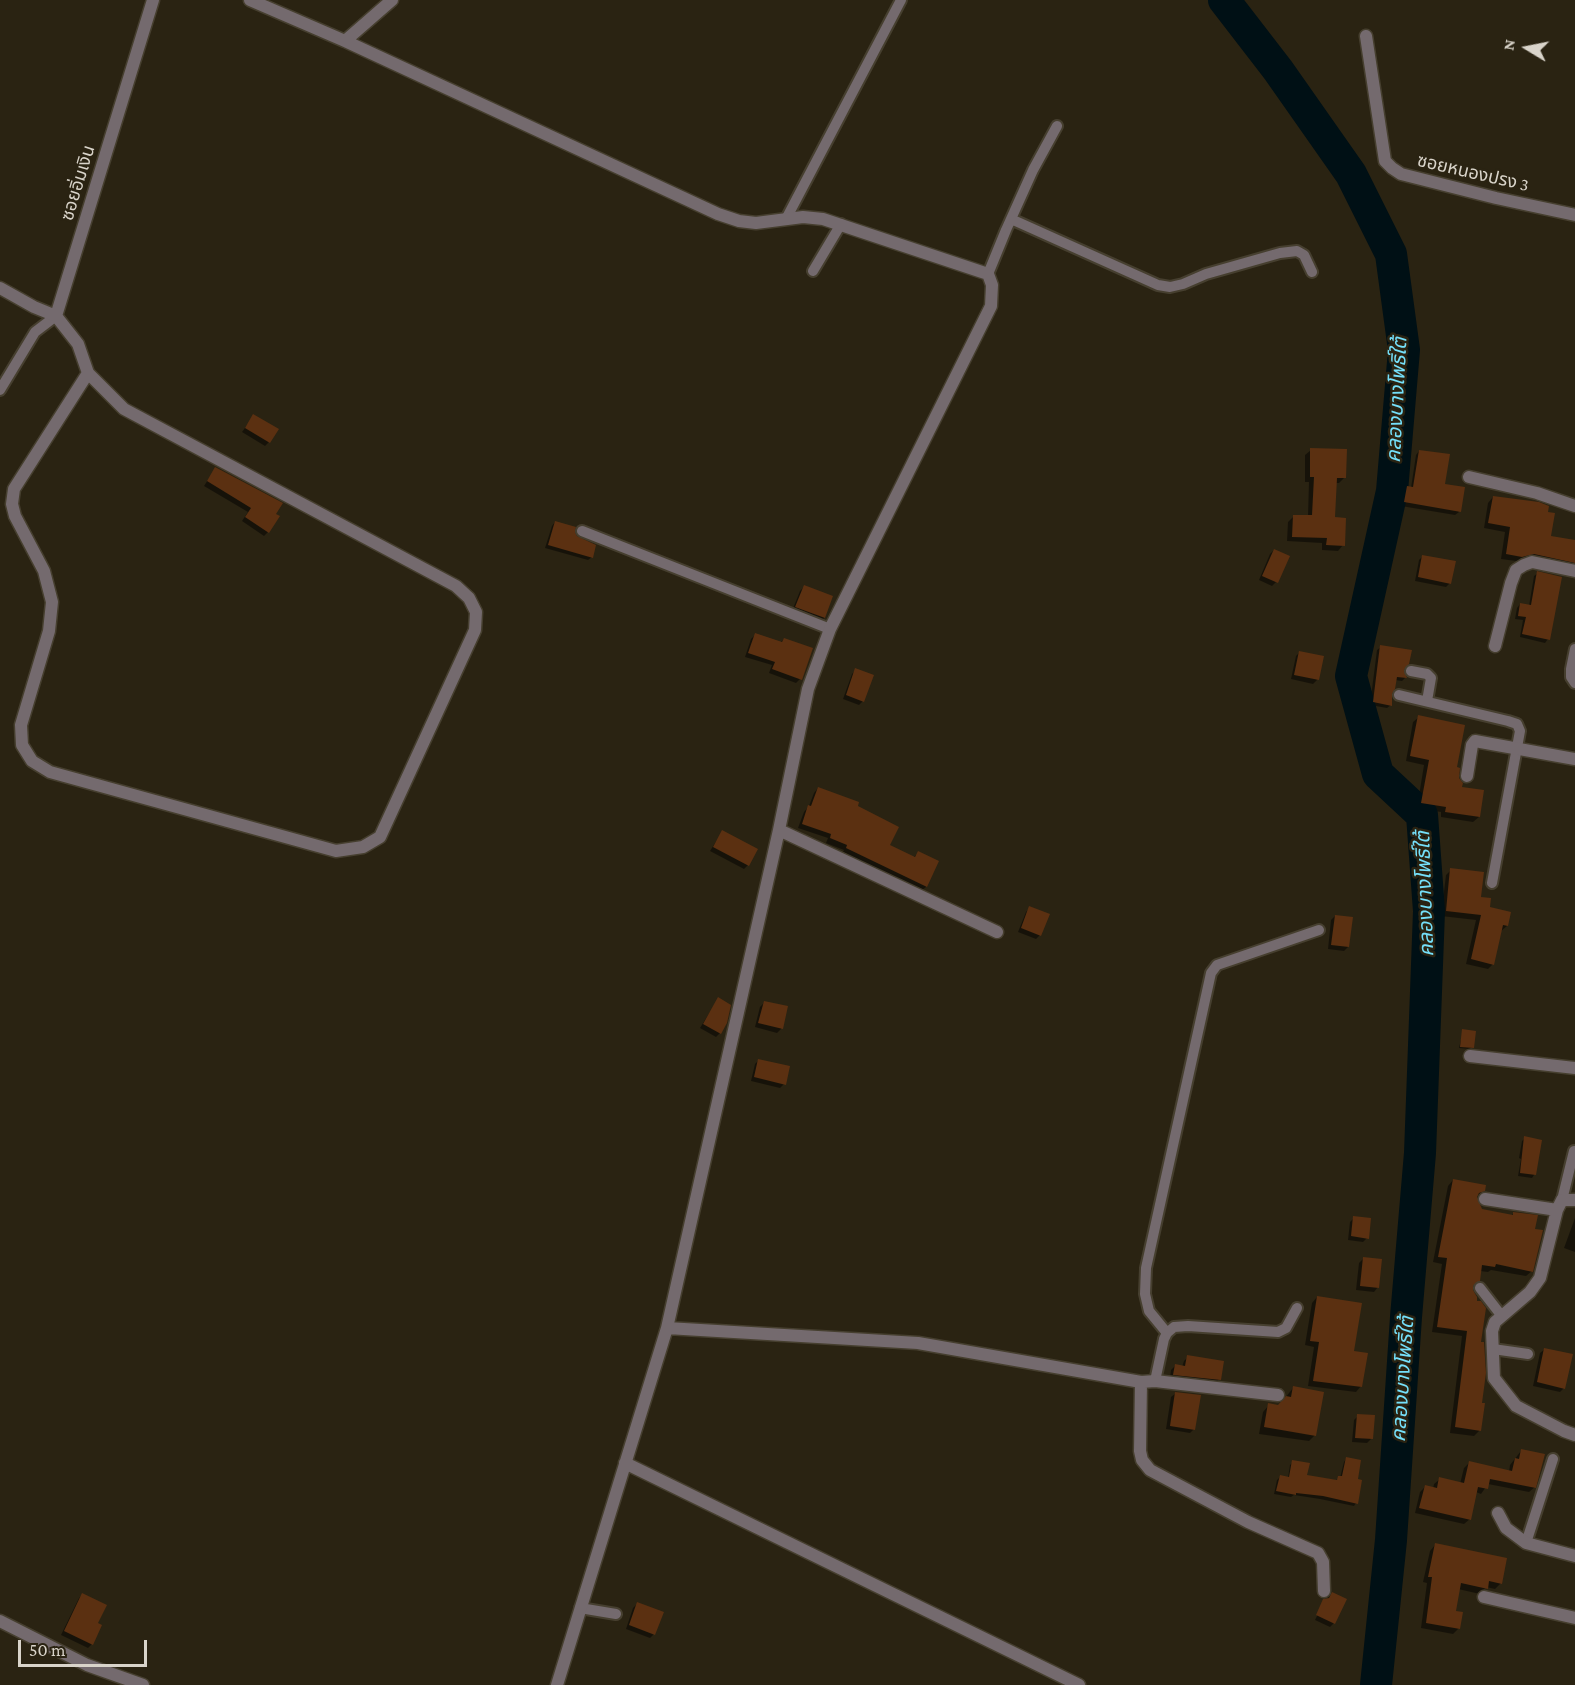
<!DOCTYPE html>
<html>
<head>
<meta charset="utf-8">
<style>
	body { margin:0 }
	#map { position:relative; width:1575px; height:1685px; overflow:hidden; background:#2a2312; font-family:"Crimson Pro",serif }
	canvas { display:block }
	.north { position:absolute; left:1497px; top:18px; width:60px; height:60px; -webkit-text-stroke:4px #2a2312; paint-order:stroke; rotate:280deg; font-size:16px; font-weight:700; line-height:24px; text-align:center; color:#d9d4ca }
	.north::after { content:''; display:block; margin:auto; width:21px; height:27px; background:#d9d4ca; clip-path:polygon(50% 0,100% 100%,50% 72%,0 100%) }
	.scale { position:absolute; left:18px; top:1640px; width:129px; height:27px; box-sizing:border-box; border:3px solid #d9d4ca; border-top:0; padding-left:8px; font-size:18px; line-height:21px; white-space:nowrap; color:#d9d4ca; -webkit-text-stroke:4px #2a2312; paint-order:stroke }
</style>
</head>
<body>
<div id="map">
<canvas width="1575" height="1685"></canvas>
<div class="north">N</div>
<div class="scale">50 m</div>
</div>
<script>
const c = document.querySelector('canvas').getContext('2d');
c.lineJoin = 'round';
function fill(path, color) {
  c.fillStyle = color;
  c.fill(path, 'evenodd');
}
function poly(rows) {
  const path = new Path2D();
  for (const r of rows) {
    path.moveTo(r[0], r[1]);
    for (let i = 2; i < r.length; i += 2) path.lineTo(r[i], r[i + 1]);
  }
  return path;
}
function trace(path, color, width, dash) {
  c.strokeStyle = color;
  c.lineWidth = width;
  c.lineCap = dash ? 'butt' : 'round';
  c.setLineDash(dash || []);
  c.stroke(path);
}
function label(font, color, halo, rows, align = 'center') {
  c.font = font + ' "Crimson Pro","Noto Sans Thai",serif';
  c.lineWidth = 5;
  c.setLineDash([]);
  c.textBaseline = 'middle';
  c.strokeStyle = halo;
  c.fillStyle = color;
  for (const [text, x, y, turn = 0] of rows) {
    c.save();
    c.translate(x, y);
    c.rotate((+turn || 0) * Math.PI / 180);
    c.textAlign = isNaN(turn) ? turn : align;
    if (halo) c.strokeText(text, 0, 0);
    c.fillText(text, 0, 0);
    c.restore();
  }
}
const shadow = poly([
	[254,416,269,442,265,446,242,432],
	[1311,450,1344,478,1339,483,1335,483,1334,519,1343,545,1338,551,1322,550,1322,543,1287,541,1288,522,1294,516,1308,516,1309,482,1305,482,1305,455],
	[1419,451,1444,485,1459,512,1455,515,1401,506,1404,492,1407,488,1411,488,1416,455],
	[215,469,274,514,268,532,264,536,242,521,248,512,204,486],
	[1493,497,1549,538,1575,542,1574,562,1569,567,1527,559,1516,561,1501,559,1505,532,1484,528,1488,503],
	[555,522,592,557,588,560,545,548,552,526],
	[1274,550,1276,582,1272,586,1259,580,1270,554],
	[1423,556,1450,583,1446,587,1415,581,1419,560],
	[1538,573,1548,639,1545,643,1520,637,1523,620,1515,619,1517,608,1520,604,1529,606,1534,576],
	[804,587,831,597,824,618,820,622,792,611,800,591],
	[755,635,780,643,784,639,800,679,796,683,769,673,772,665,745,657,751,639],
	[1381,647,1402,670,1405,678,1402,681,1395,680,1390,693,1391,705,1387,708,1370,705,1377,650],
	[1300,652,1317,680,1313,684,1291,679,1296,656],
	[856,670,863,701,859,705,843,699,852,674],
	[1419,717,1455,768,1461,788,1479,817,1473,822,1441,817,1441,812,1417,808,1424,765,1406,761,1413,722],
	[818,788,888,846,913,858,918,853,937,862,926,887,921,891,843,852,844,850,826,843,828,838,798,828,804,812,809,806,814,793],
	[722,832,748,865,744,869,710,851],
	[1451,870,1507,926,1501,931,1493,964,1488,969,1466,964,1476,920,1441,916,1446,875],
	[1030,908,1040,935,1036,939,1018,932,1026,912],
	[1335,916,1348,947,1344,951,1328,949,1331,920],
	[718,999,720,1033,716,1037,700,1028],
	[764,1003,787,1007,781,1029,777,1033,755,1027,760,1007],
	[1463,1031,1472,1047,1470,1049,1459,1048],
	[759,1060,784,1084,780,1088,751,1081,755,1064],
	[1525,1138,1534,1175,1532,1178,1518,1176,1521,1159,1519,1158,1522,1141],
	[1453,1180,1484,1190,1475,1197,1480,1210,1511,1216,1514,1213,1534,1230,1532,1271,1526,1276,1491,1270,1488,1272,1480,1271,1471,1286,1479,1343,1479,1431,1474,1436,1450,1433,1462,1336,1432,1332,1442,1264,1433,1262,1448,1186],
	[1354,1218,1367,1238,1363,1242,1348,1240,1350,1222],
	[1575,1218,1575,1252,1564,1248],
	[1363,1259,1378,1287,1374,1292,1356,1290,1359,1263],
	[1317,1297,1353,1352,1361,1386,1356,1392,1308,1386,1314,1347,1305,1345,1312,1303],
	[1545,1349,1564,1388,1560,1392,1533,1386,1540,1353],
	[1188,1357,1219,1379,1215,1384,1170,1378,1171,1370,1175,1366,1182,1367,1184,1361],
	[1293,1388,1315,1435,1309,1441,1259,1434,1263,1412,1269,1405,1278,1407],
	[1176,1393,1194,1429,1190,1433,1166,1429,1171,1397],
	[1358,1416,1371,1439,1367,1443,1352,1442,1354,1420],
	[1521,1451,1535,1487,1529,1492,1488,1484,1481,1494,1476,1492,1470,1519,1464,1524,1415,1513,1420,1492,1425,1487,1433,1489,1434,1484,1440,1479,1460,1484,1464,1468,1469,1463,1509,1472,1510,1465],
	[1346,1459,1356,1481,1356,1503,1354,1506,1320,1499,1294,1495,1291,1497,1274,1494,1277,1480,1280,1477,1288,1478,1290,1465,1293,1462,1306,1476,1336,1480,1340,1478,1344,1462],
	[1435,1545,1501,1583,1495,1589,1486,1587,1480,1594,1458,1589,1454,1612,1459,1628,1453,1634,1421,1628,1427,1583,1423,1582,1430,1551],
	[83,1594,96,1623,92,1644,88,1648,61,1635,79,1598],
	[1332,1594,1334,1623,1330,1627,1315,1620,1324,1602],
	[637,1604,654,1634,650,1638,626,1629,633,1608]
]);
const river = poly([
	[1224,0,1278,70,1351,174,1391,254,1404,350,1392,491,1351,676,1378,774,1422,815,1429,911,1420,1153,1406,1317,1391,1540,1376,1685]
]);
const building = poly([
	[253,414,279,429,270,443,245,428],
	[1310,448,1347,449,1346,478,1337,478,1335,517,1346,518,1345,546,1326,545,1327,538,1292,537,1293,515,1312,515,1314,477,1310,477],
	[1419,450,1450,454,1445,484,1465,487,1461,512,1404,502,1407,486,1413,487],
	[215,467,283,503,276,514,280,516,269,533,245,517,251,508,207,481],
	[1493,496,1539,502,1549,506,1548,512,1555,513,1551,536,1575,540,1575,563,1534,554,1522,557,1506,554,1510,527,1488,523],
	[555,521,576,527,575,532,577,536,596,545,593,558,548,545],
	[1274,549,1290,556,1278,583,1262,576],
	[1422,555,1456,561,1451,584,1418,577],
	[1537,571,1562,577,1550,640,1522,634,1526,617,1518,616,1520,603,1531,605],
	[804,585,833,596,825,618,795,607],
	[755,633,782,642,784,638,813,648,802,680,772,669,775,662,748,653],
	[1380,645,1412,650,1409,664,1404,670,1407,678,1397,677,1395,689,1392,694,1392,706,1373,702],
	[1299,651,1324,656,1319,680,1294,675],
	[855,668,874,675,864,702,846,695],
	[1418,715,1465,725,1457,767,1460,768,1459,778,1463,783,1462,787,1484,790,1480,817,1445,812,1446,807,1421,803,1429,760,1410,756],
	[818,787,859,802,858,806,899,827,890,845,915,857,918,851,939,861,927,887,846,848,847,845,830,838,831,834,802,824,808,805,811,806],
	[722,830,758,849,749,866,713,847],
	[1450,868,1484,872,1481,897,1491,898,1490,907,1511,912,1508,926,1503,925,1494,965,1471,959,1481,915,1446,911],
	[1029,906,1050,914,1041,936,1021,928],
	[1335,915,1353,917,1349,947,1331,945],
	[718,997,731,1005,727,1023,721,1034,703,1024],
	[764,1001,788,1006,783,1029,758,1023],
	[1462,1029,1476,1031,1474,1048,1460,1047],
	[758,1059,790,1066,786,1085,754,1077],
	[1524,1136,1542,1140,1536,1175,1520,1173],
	[1453,1179,1486,1185,1485,1191,1479,1193,1477,1197,1482,1209,1513,1215,1513,1212,1538,1215,1535,1229,1543,1230,1533,1272,1496,1264,1495,1267,1482,1265,1480,1281,1473,1286,1473,1290,1477,1297,1477,1301,1481,1301,1486,1308,1481,1342,1484,1342,1486,1373,1482,1403,1485,1403,1481,1431,1455,1427,1467,1331,1437,1327,1447,1258,1438,1257],
	[1353,1216,1371,1218,1369,1239,1351,1236],
	[1363,1257,1382,1259,1379,1288,1360,1286],
	[1317,1296,1362,1303,1354,1351,1368,1353,1362,1387,1313,1381,1319,1342,1310,1341],
	[1544,1348,1573,1354,1565,1389,1537,1382],
	[1187,1355,1224,1361,1221,1380,1173,1375,1175,1364,1185,1366],
	[1293,1386,1324,1392,1316,1436,1264,1427,1268,1403,1278,1405,1286,1396,1291,1397],
	[1175,1392,1201,1395,1195,1430,1170,1426],
	[1357,1414,1375,1415,1373,1439,1355,1438],
	[1521,1449,1545,1454,1536,1488,1490,1479,1488,1489,1478,1487,1471,1520,1419,1508,1425,1485,1437,1488,1439,1477,1464,1483,1469,1461,1512,1471,1515,1458,1519,1459],
	[1346,1457,1361,1460,1358,1479,1362,1480,1358,1504,1323,1496,1296,1493,1296,1495,1276,1491,1280,1475,1289,1477,1292,1460,1310,1463,1307,1475,1337,1480,1338,1476,1342,1476],
	[1435,1543,1507,1558,1502,1584,1489,1581,1488,1589,1461,1583,1456,1611,1463,1612,1460,1629,1426,1623,1432,1577,1428,1577],
	[1332,1592,1347,1599,1335,1624,1316,1615,1323,1599,1329,1598],
	[82,1593,107,1605,98,1623,102,1625,93,1645,64,1631],
	[637,1602,664,1612,655,1635,629,1625]
]);
const service = poly([
	[786,219,901,0],
	[1011,219,1158,285,1170,287,1183,284,1206,274,1280,253,1297,251,1304,255,1312,272],
	[813,271,841,224],
	[988,274,1006,230,1033,170,1057,126],
	[0,390,35,332,56,316],
	[582,531,830,629],
	[1575,649,1571,669,1571,677,1575,683],
	[1411,671,1427,674,1431,678,1427,701],
	[1399,695,1508,721,1517,724,1520,731,1492,883],
	[1562,1200,1574,1151],
	[1480,1288,1501,1315],
	[1167,1333,1149,1311,1145,1294,1146,1268,1211,973,1217,965,1319,930],
	[1493,1349,1528,1354],
	[1155,1381,1164,1339,1167,1333,1174,1327,1188,1326,1278,1332,1286,1328,1297,1308],
	[1526,1543,1553,1459],
	[580,1608,616,1614]
]);
const minor = poly([
	[250,0,345,41,718,214,739,221,756,223,803,217,823,219,988,274,992,285,991,306,830,629,808,689,779,830,667,1328,557,1685],
	[1366,36,1385,161,1392,168,1401,174,1496,198,1575,215],
	[345,41,392,0],
	[0,288,34,307,56,316,153,0],
	[56,316,78,344,88,373,124,409,456,586,469,598,476,612,475,630,380,837,363,847,336,851,50,772,32,761,22,745,21,725,49,631,52,602,44,571,15,516,12,504,14,489,88,373],
	[1469,477,1537,493,1575,506],
	[1495,646,1511,583,1516,570,1524,565,1532,562,1575,571],
	[1467,776,1472,745,1475,741,1575,759],
	[779,830,997,932],
	[1470,1056,1575,1068],
	[1485,1199,1557,1210],
	[1575,1200,1562,1200,1557,1210,1540,1278,1530,1292,1495,1322,1492,1331,1494,1378,1516,1406,1564,1431,1575,1435],
	[667,1328,918,1343,1141,1382,1155,1381,1278,1395],
	[1141,1382,1140,1451,1142,1460,1150,1470,1248,1522,1318,1553,1323,1562,1324,1591],
	[625,1463,1079,1685],
	[1498,1513,1506,1528,1526,1543,1575,1556],
	[1484,1597,1575,1618],
	[0,1621,87,1665,143,1685]
]);
const streetNames = [
	["ซอยหนองปรง 3",1473,173,13],
	["ซอยอิ่มเงิน",78,183,-73]
];
const waterNames = [
	["คลองบางโพธิ์ใต้",1397,400,-87],
	["คลองบางโพธิ์ใต้",1425,894,-92],
	["คลองบางโพธิ์ใต้",1403,1379,-86]
];
fill(shadow, '#0007');
trace(river, '#001015', 32);
fill(building, '#5b3011');
trace(service, '#463f2f', 14);
trace(minor, '#463f2f', 15);
trace(service, '#746a6e', 10);
trace(minor, '#746a6e', 12);
label('18px', '#d9d4ca', '#2a2312', streetNames);
label('italic 20px', '#75e0fa', '#2a2312', waterNames);
</script>
</body>
</html>
